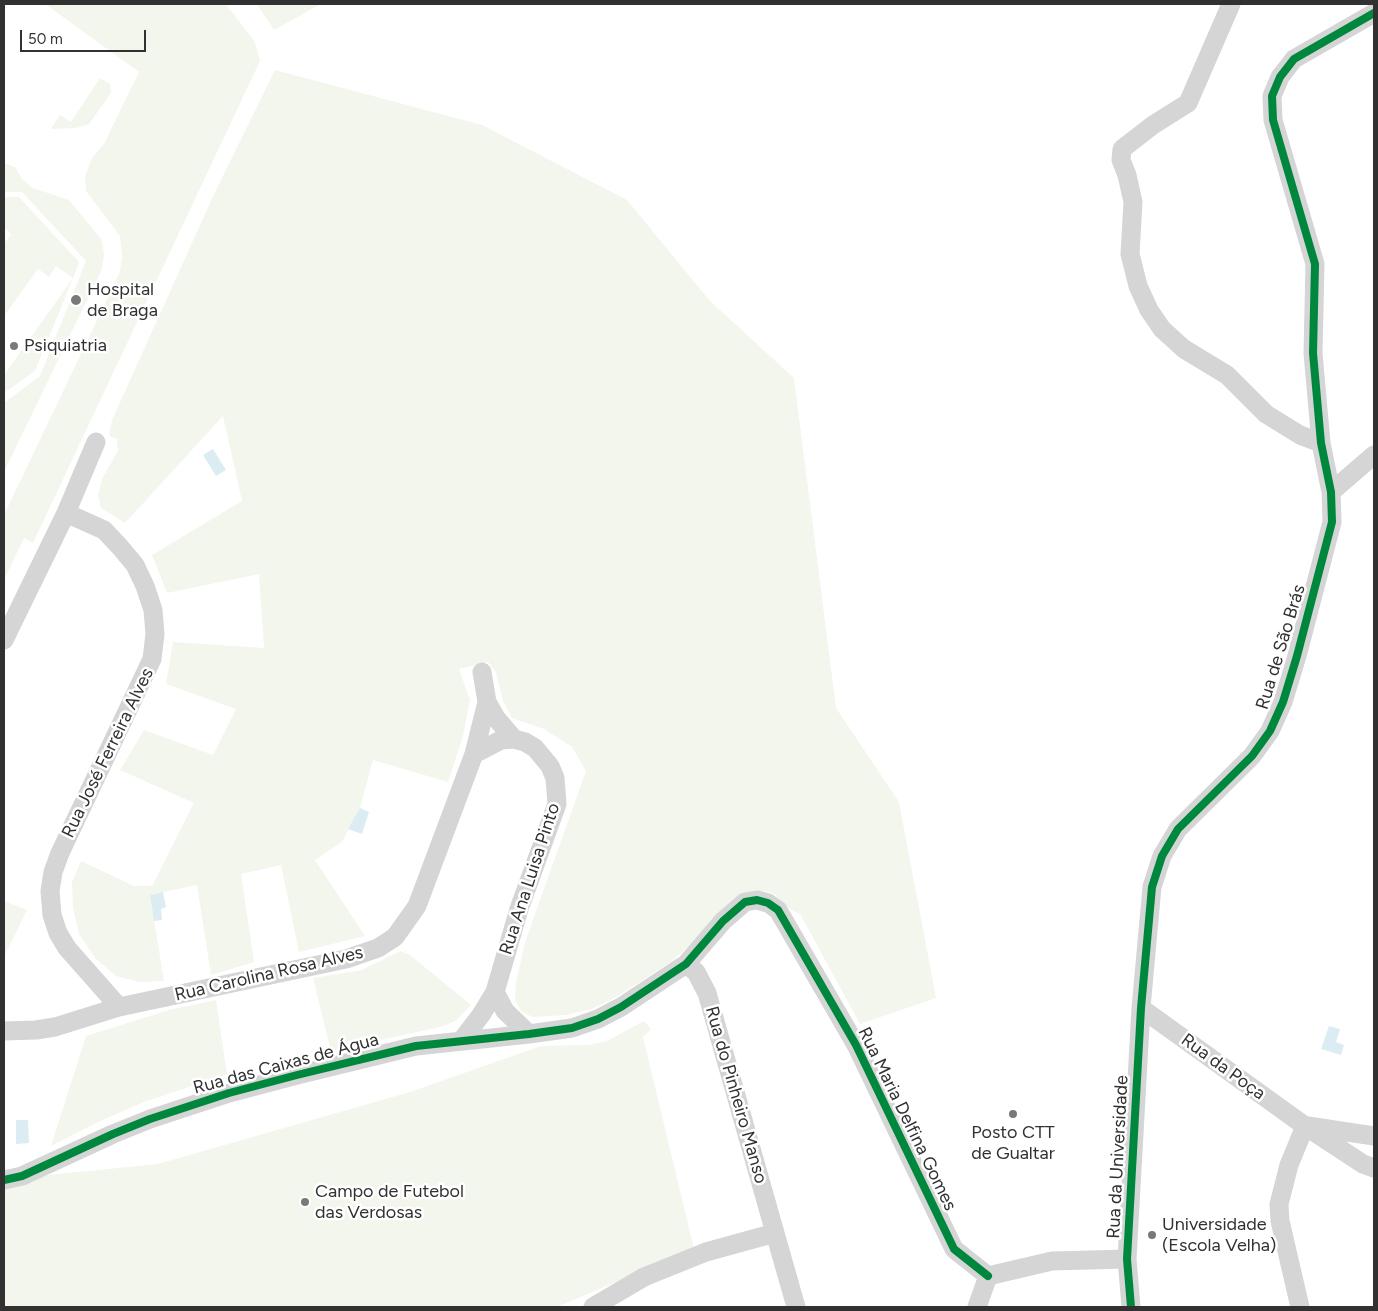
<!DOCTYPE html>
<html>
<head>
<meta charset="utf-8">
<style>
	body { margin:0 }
	#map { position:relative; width:1378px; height:1311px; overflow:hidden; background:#fff; font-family:Figtree,sans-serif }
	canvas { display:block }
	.frame { position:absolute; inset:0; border:5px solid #313131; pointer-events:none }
	.scale { position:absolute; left:20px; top:30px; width:126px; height:22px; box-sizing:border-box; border:2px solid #313131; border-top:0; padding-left:6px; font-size:15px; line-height:18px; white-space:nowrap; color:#313131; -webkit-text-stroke:4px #fff; paint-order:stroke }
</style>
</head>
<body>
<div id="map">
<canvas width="1378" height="1311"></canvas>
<div class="frame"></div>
<div class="scale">50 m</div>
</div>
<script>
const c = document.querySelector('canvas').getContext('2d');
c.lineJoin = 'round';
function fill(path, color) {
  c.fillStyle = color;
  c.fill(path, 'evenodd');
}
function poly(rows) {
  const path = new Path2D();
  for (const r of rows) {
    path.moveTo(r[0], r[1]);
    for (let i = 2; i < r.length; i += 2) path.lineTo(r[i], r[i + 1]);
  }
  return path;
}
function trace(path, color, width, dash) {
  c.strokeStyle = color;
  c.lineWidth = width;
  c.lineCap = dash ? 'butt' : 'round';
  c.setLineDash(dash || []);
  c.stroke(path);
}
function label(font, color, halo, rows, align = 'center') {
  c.font = font + ' Figtree,sans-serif';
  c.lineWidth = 5;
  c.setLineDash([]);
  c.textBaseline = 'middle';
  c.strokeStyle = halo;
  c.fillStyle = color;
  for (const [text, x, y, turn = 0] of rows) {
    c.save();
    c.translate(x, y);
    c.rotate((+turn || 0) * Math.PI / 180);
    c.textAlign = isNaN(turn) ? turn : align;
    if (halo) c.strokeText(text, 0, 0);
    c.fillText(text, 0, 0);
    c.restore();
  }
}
const green = poly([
	[45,4,226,4,255,42,260,61,33,543,24,538,4,580,4,515,120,272,122,256,120,236,86,191,85,176,92,158,104,144,139,72],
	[257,4,321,4,274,30],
	[275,70,482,125,627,200,710,301,794,378,836,708,899,802,936,998,860,1024,800,914,791,910,774,894,764,891,752,893,669,963,616,997,592,1009,566,1015,533,1017,522,1012,515,1000,516,983,525,942,586,771,572,747,544,729,512,718,503,701,496,672,488,662,459,669,470,700,463,736,448,782,373,760,360,808,342,842,315,860,365,936,299,952,281,865,241,874,254,962,211,975,197,885,150,895,164,981,140,982,116,976,95,958,79,934,73,907,72,882,81,861,134,886,152,886,194,803,120,770,144,730,213,755,236,709,166,684,173,642,264,648,259,574,167,593,152,555,242,501,223,416,125,523,101,508,98,495,102,479,118,451,117,439,109,436,112,420,215,192],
	[100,78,110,84,111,93,89,124,76,128,51,129,60,115,71,122],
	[4,163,15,167,22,179,33,188,69,200,102,240,104,255,102,269,4,472,4,403,40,376,86,261,22,192,4,192],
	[4,197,19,197,79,262,73,278,35,371,4,393,4,375,73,278,56,266,49,277,38,269,4,316,4,244,11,234,4,228],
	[4,901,27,910,4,957],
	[400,951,410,955,471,1005,457,1020,444,1026,331,1051,313,978,362,970],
	[216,1000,227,1074,144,1102,98,1122,51,1146,86,1036,169,1010],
	[644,1021,651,1029,643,1037,694,1249,557,1307,4,1307,4,1189,48,1175,158,1164,410,1092,541,1046,589,1045,607,1041]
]);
const water = poly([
	[213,449,226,470,216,476,203,455],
	[360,808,369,812,362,834,348,829],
	[163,892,166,907,161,909,162,920,154,921,150,895],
	[1329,1026,1340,1029,1336,1042,1344,1045,1341,1055,1321,1049],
	[16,1120,28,1120,29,1143,16,1144]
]);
const minor = poly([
	[1231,4,1188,103,1153,125,1122,149,1121,160,1127,175,1133,202,1130,254,1138,286,1149,310,1162,329,1184,349,1227,375,1266,414,1300,435,1321,443],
	[1331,492,1374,455],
	[66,513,104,530,120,547,135,565,145,586,153,610,155,634,152,659,60,853,53,872,50,891,52,915,58,933,67,948,119,1007],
	[4,640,66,513,96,442],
	[482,672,487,702,496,718,514,739],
	[686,964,696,972,707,993,796,1307],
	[495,992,505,1011,529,1034],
	[1141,1008,1305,1126,1363,1164,1374,1168],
	[4,1031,36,1030,55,1027,119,1007,346,959,378,948,395,937,417,906,474,754,487,702],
	[461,1041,481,1015,495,992,519,909,557,804,555,778,550,766,535,748,525,742,514,739,501,740,474,754],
	[1308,1126,1374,1136],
	[4,1180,22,1176,113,1134,150,1119,229,1093,297,1075,416,1046,529,1034,572,1028,598,1019,621,1007,686,964,723,921,745,902,757,900,768,903,778,910,856,1045,954,1249,988,1276],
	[988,1276,1052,1261,1127,1259],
	[593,1307,644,1277,706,1252,775,1233],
	[977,1307,988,1276],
	[1131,1307,1127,1259,1141,1008,1152,887,1162,856,1178,829,1252,756,1270,731,1283,702,1297,656,1332,522,1331,492,1321,443,1313,353,1315,264,1273,120,1272,96,1280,77,1294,59,1374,13],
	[1300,1307,1280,1221,1279,1204,1289,1165,1305,1126]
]);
const cycleway = poly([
	[4,1180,22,1176,113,1134,150,1119,229,1093,297,1075,416,1046,529,1034,572,1028,598,1019,621,1007,686,964,723,921,745,902,757,900,768,903,778,910,856,1045,954,1249,988,1276],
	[1131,1307,1127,1259,1141,1008,1152,887,1162,856,1178,829,1252,756,1270,731,1283,702,1297,656,1332,522,1331,492,1321,443,1313,353,1315,264,1273,120,1272,96,1280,77,1294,59,1374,13]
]);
const markers = [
	[76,300,6,"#797979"],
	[14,346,5,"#797979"],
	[1013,1114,5,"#797979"],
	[305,1202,5,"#797979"],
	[1152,1235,5,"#797979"]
];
const poiNames = [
	["Hospital",87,290],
	["de Braga",87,311],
	["Psiquiatria",24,346],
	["Posto CTT",1013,1133,"center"],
	["de Gualtar",1013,1154,"center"],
	["Campo de Futebol",315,1192],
	["das Verdosas",315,1213],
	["Universidade",1162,1225],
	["(Escola Velha)",1162,1246]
];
const streetNames = [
	["Rua de São Brás",1281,647,-73],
	["Rua José Ferreira Alves",108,753,-64],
	["Rua Ana Luisa Pinto",530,879,-72],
	["Rua Carolina Rosa Alves",269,974,-13],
	["Rua das Caixas de Água",286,1064,-15],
	["Rua da Poça",1223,1067,36],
	["Rua do Pinheiro Manso",736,1095,74],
	["Rua Maria Delfina Gomes",907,1119,64],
	["Rua da Universidade",1118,1157,-87]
];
fill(green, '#f3f6ed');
fill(water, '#dbedf3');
trace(minor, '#d5d5d5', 19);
trace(cycleway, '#00873e', 8);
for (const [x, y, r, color] of markers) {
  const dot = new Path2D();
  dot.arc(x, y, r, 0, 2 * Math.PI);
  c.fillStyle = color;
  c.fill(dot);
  trace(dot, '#fff', 2);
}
label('18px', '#313131', '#fff', poiNames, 'left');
label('18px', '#313131', '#fff', streetNames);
</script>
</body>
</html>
